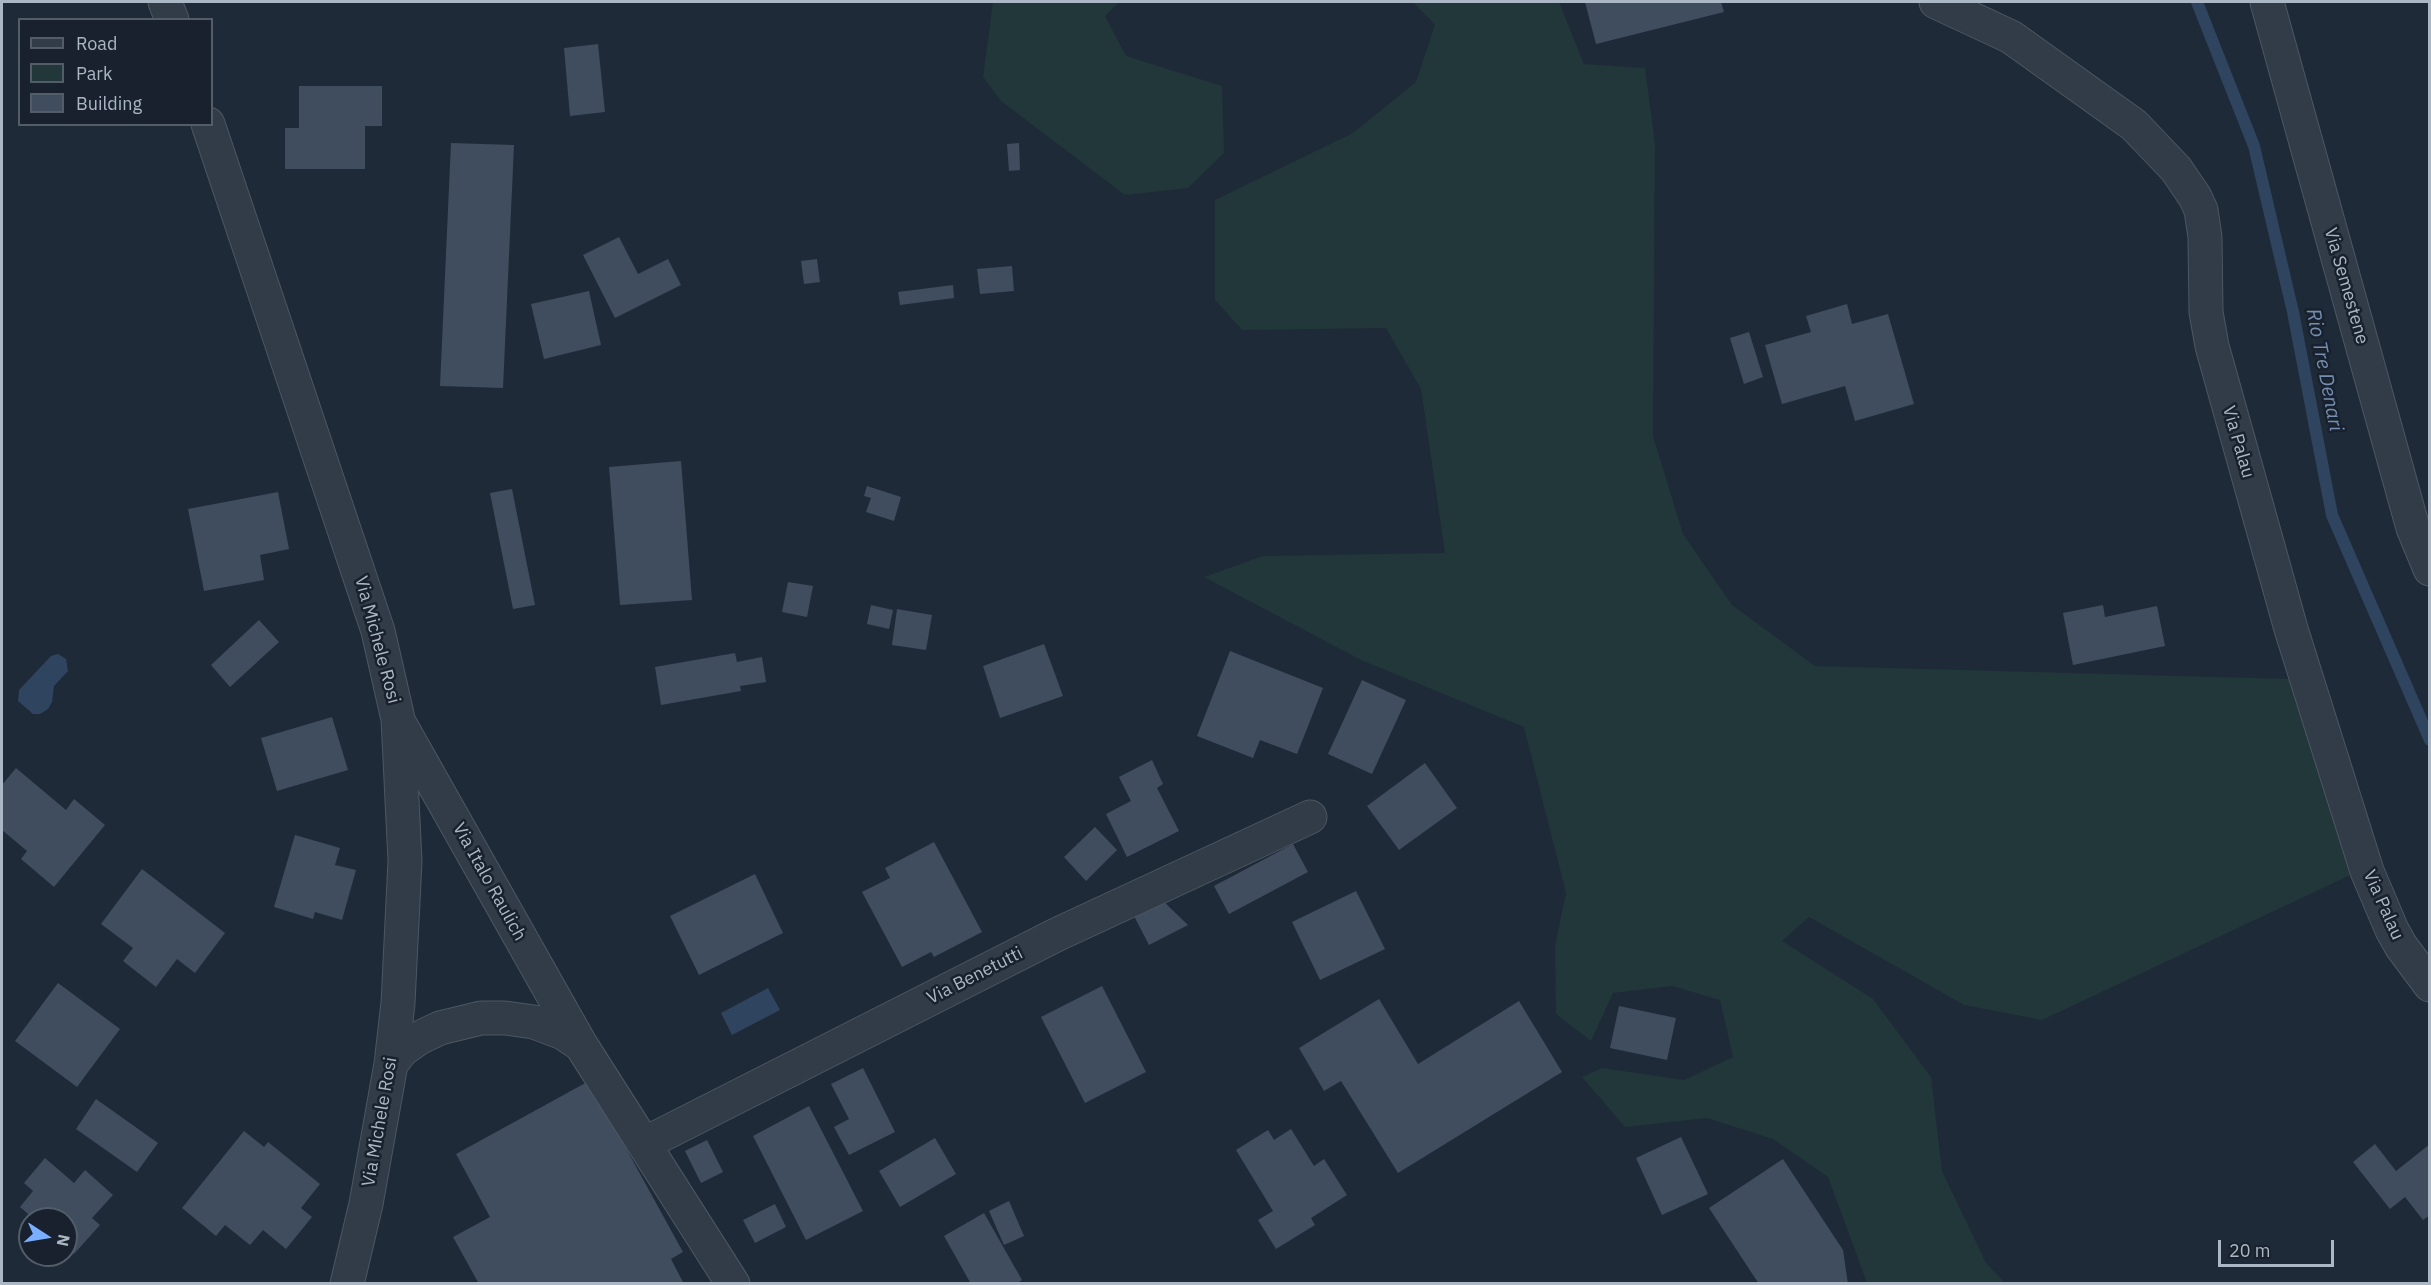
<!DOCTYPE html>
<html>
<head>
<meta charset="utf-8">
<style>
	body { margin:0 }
	#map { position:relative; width:2431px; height:1285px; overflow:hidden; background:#1f2a38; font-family:"IBM Plex Sans",sans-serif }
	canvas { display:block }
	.frame { position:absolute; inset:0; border:3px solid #acb7c6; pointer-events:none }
	.legend { position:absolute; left:18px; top:18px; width:195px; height:108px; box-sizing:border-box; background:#18212d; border:2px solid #535d6a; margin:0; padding:8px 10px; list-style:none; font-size:18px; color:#acb7c6 }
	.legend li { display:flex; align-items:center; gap:12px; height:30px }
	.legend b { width:30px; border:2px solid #535d6a }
	.north { position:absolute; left:18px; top:1207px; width:60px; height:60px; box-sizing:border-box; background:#18212d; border:2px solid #535d6a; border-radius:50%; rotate:102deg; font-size:16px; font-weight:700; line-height:24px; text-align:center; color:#acb7c6 }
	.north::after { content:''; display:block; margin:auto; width:21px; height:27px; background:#79affe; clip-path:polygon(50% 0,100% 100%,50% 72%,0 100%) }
	.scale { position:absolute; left:2218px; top:1240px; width:116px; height:27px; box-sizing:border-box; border:3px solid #acb7c6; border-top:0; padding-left:8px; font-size:18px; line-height:21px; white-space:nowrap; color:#acb7c6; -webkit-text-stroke:4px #18212d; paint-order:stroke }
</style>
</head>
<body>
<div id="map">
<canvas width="2431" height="1285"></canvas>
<div class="frame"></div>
<ul class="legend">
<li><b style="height:8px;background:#323c49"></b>Road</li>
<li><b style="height:16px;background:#213739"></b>Park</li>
<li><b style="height:16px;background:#3f4d5e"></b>Building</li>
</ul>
<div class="north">N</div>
<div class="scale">20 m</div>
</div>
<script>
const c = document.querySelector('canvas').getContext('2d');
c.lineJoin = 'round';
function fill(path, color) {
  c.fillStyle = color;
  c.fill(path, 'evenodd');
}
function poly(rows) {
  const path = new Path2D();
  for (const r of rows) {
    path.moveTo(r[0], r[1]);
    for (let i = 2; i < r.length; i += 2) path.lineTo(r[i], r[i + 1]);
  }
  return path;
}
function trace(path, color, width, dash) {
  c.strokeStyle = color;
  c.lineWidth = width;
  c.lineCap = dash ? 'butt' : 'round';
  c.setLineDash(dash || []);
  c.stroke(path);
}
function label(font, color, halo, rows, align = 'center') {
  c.font = font + ' "IBM Plex Sans",sans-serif';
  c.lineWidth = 5;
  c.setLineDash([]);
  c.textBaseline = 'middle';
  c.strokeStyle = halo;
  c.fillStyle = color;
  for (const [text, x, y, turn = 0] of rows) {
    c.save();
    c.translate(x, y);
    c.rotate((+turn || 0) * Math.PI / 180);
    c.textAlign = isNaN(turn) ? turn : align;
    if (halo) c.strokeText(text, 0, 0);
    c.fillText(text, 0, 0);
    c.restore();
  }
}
const green = poly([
	[993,2,1119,2,1105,16,1126,56,1222,86,1224,153,1188,188,1125,195,1001,101,983,77],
	[1413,2,1559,2,1584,64,1645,68,1655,143,1653,436,1683,534,1732,605,1815,666,2290,679,2357,872,2042,1020,1964,1005,1809,917,1782,941,1873,999,1931,1077,1942,1171,1986,1263,2005,1283,1867,1283,1828,1177,1773,1139,1707,1118,1625,1127,1582,1077,1602,1068,1684,1080,1733,1057,1720,1000,1672,986,1613,993,1591,1041,1556,1014,1555,945,1566,893,1524,727,1361,660,1204,577,1263,556,1445,553,1421,389,1386,328,1242,330,1215,300,1215,200,1353,133,1416,82,1435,25]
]);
const water = poly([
	[58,654,66,659,68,671,54,686,52,702,48,709,40,714,33,714,18,701,19,690,51,656],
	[768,988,780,1010,732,1035,721,1013]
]);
const stream = poly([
	[2197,2,2254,146,2293,312,2332,515,2430,740]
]);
const building = poly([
	[1585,2,1721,2,1724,12,1596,44],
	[598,44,605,112,570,116,564,48],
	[299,86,382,86,382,126,365,126,365,169,285,169,285,128,299,128],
	[451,143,514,145,503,388,440,386],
	[1019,143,1020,170,1009,171,1007,144],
	[619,237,638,274,668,259,681,285,615,318,583,255],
	[817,259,820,282,804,284,801,261],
	[1012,266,1014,291,980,294,977,269],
	[953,285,954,298,900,305,898,292],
	[589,291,601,345,544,359,531,304],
	[1847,304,1852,324,1888,314,1914,404,1855,421,1845,386,1782,404,1765,345,1811,332,1806,316],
	[1749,332,1763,377,1744,384,1730,338],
	[681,461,692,600,620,605,609,467],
	[867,486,901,497,894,521,866,512,871,498,864,496],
	[512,489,535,605,513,609,490,493],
	[278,492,289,549,260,555,264,580,204,591,188,509],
	[788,582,813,586,807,617,782,612],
	[871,605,893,610,889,629,867,624],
	[2103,605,2105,617,2157,606,2165,646,2073,665,2063,613],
	[897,609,932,615,926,650,892,645],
	[259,620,279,642,230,687,211,665],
	[1044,644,1063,696,1000,718,983,666],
	[1230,651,1323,688,1297,754,1260,740,1253,758,1197,736],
	[735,653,737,662,762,657,766,682,740,686,741,691,661,705,655,667],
	[1362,680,1406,700,1372,774,1328,754],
	[332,717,348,770,277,791,261,738],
	[1152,760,1163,784,1157,788,1179,831,1127,857,1106,814,1131,801,1119,777],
	[1425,763,1457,808,1399,850,1367,806],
	[16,768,66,810,74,799,105,825,54,887,21,859,27,851,2,830,2,785],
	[1095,827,1117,850,1086,881,1064,857],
	[295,835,340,848,335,865,356,870,342,920,315,912,313,919,274,907],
	[934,842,982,932,934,957,931,952,902,967,862,892,890,878,885,868],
	[1293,844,1308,872,1229,914,1214,886],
	[142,869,225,933,195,973,177,959,156,987,123,961,133,948,101,924],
	[755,874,783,933,699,975,670,916],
	[1356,891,1385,949,1320,980,1292,922],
	[1162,900,1188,925,1149,945,1134,916],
	[58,983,120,1029,77,1087,15,1041],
	[1102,986,1146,1072,1085,1103,1041,1017],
	[1379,999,1418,1064,1519,1001,1562,1072,1398,1173,1341,1081,1324,1091,1299,1048],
	[1619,1006,1676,1018,1667,1060,1610,1048],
	[863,1068,895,1132,849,1155,834,1127,849,1119,831,1084],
	[589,1081,683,1252,671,1259,684,1284,479,1284,453,1237,490,1217,456,1154],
	[96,1099,158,1143,137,1172,76,1129],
	[809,1106,863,1211,806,1240,753,1136],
	[1291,1129,1314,1166,1324,1159,1347,1195,1311,1218,1315,1225,1276,1249,1258,1220,1273,1211,1236,1150,1268,1130,1274,1140],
	[244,1131,264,1147,268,1142,320,1184,301,1208,312,1217,286,1249,263,1230,250,1245,225,1225,216,1236,182,1208],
	[1681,1137,1708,1194,1662,1215,1636,1158],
	[935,1138,956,1174,900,1207,879,1171],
	[707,1140,723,1172,701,1183,685,1151],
	[2375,1144,2396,1171,2430,1144,2430,1215,2423,1220,2405,1197,2390,1209,2353,1162],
	[45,1158,74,1183,85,1170,113,1195,92,1218,100,1225,74,1254,66,1247,66,1219,34,1219,20,1207,33,1191,24,1183],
	[1783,1159,1843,1250,1848,1284,1759,1284,1709,1208],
	[1009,1201,1024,1236,1004,1245,989,1211],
	[775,1204,786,1227,755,1243,743,1220],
	[984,1213,1022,1280,1016,1284,971,1284,944,1236]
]);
const minor = poly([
	[165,2,172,20],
	[1936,2,2011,37,2134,125,2176,169,2195,197,2201,210,2205,237,2206,312,2212,346,2291,629,2367,871,2392,930,2401,946,2430,985],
	[2267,2,2413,528,2430,569],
	[208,124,378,631,398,719,405,861,398,1003,391,1064,366,1204,347,1284],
	[401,726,581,1045,733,1284],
	[391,1064,402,1050,419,1038,440,1028,481,1018,505,1018,534,1022,563,1033,581,1045],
	[644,1144,1058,934,1310,817]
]);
const streetNames = [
	["Via Semestene",2346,286,74],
	["Via Palau",2238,442,74],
	["Via Michele Rosi",377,640,75],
	["Via Italo Raulich",489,882,61],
	["Via Palau",2383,905,66],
	["Via Benetutti",975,976,-27],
	["Via Michele Rosi",380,1122,-80]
];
const waterNames = [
	["Rio Tre Denari",2324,370,79]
];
fill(green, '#213739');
fill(water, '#2f445f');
trace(stream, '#2f445f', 12);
fill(building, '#3f4d5e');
trace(minor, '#4d5764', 35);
trace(minor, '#323c49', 33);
label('18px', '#acb7c6', '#18212d', streetNames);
label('italic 20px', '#738eb0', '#18212d', waterNames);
</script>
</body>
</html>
